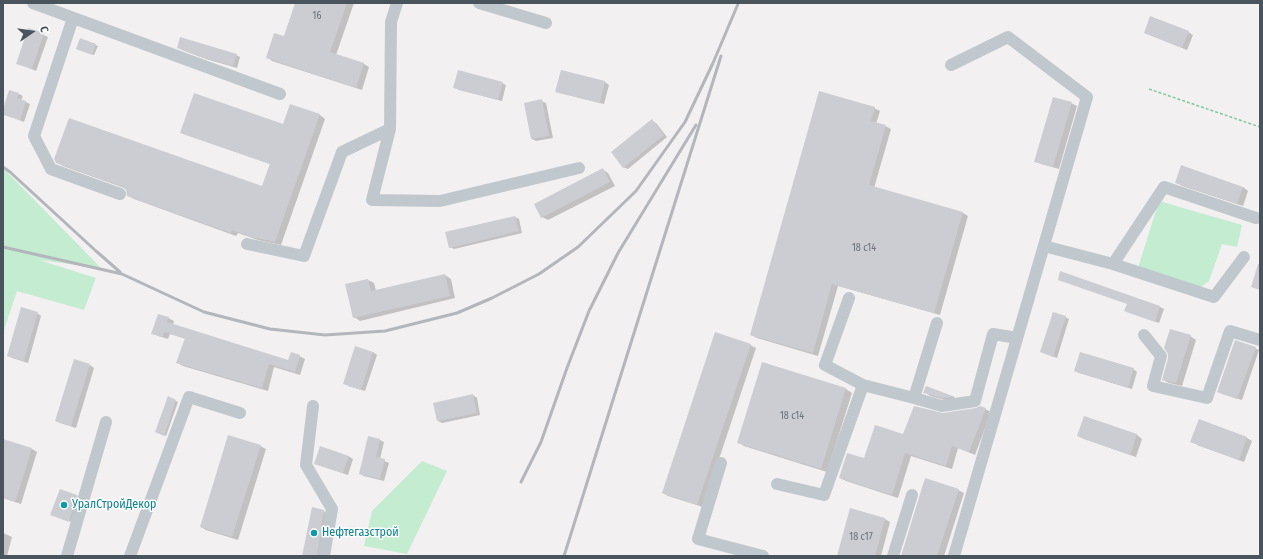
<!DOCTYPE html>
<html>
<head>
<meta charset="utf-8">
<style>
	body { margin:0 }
	#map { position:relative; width:1263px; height:559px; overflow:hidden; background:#f3f0f1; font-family:"Fira Sans Condensed",sans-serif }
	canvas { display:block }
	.frame { position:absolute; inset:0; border:4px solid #4a545c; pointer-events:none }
	.north { position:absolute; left:12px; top:12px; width:40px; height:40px; -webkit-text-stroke:3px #fff; paint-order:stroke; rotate:77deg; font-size:11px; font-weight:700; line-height:16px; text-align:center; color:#4a545c }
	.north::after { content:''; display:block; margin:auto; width:14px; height:18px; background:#4a545c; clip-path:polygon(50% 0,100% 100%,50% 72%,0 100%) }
</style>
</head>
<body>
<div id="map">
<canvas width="1263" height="559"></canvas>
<div class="frame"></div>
<div class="north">С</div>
</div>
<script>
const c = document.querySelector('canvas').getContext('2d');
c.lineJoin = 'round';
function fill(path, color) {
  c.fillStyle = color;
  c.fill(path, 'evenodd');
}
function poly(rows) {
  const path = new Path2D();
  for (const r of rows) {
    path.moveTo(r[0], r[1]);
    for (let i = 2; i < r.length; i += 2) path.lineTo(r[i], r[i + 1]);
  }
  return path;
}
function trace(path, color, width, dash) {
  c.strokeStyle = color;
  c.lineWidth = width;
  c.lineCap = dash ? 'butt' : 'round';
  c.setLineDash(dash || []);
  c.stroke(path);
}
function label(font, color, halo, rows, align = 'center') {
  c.font = font + ' "Fira Sans Condensed",sans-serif';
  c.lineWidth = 3;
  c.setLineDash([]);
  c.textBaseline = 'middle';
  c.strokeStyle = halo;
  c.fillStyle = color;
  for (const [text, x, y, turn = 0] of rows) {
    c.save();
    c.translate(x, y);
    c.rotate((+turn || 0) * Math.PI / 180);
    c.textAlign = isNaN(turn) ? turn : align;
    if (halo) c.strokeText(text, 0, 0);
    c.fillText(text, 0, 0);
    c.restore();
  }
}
const green = poly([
	[3,168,101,268,39,260,96,278,84,310,17,291,3,333],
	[1159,201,1242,225,1237,247,1222,244,1209,281,1194,292,1136,274],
	[422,461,447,471,407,554,364,546,372,511]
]);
const shadow = poly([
	[296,3,354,3,336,55,364,64,369,67,362,90,272,61,267,57,284,37],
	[29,29,48,37,36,71,17,63],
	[1188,32,1193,35,1187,50,1145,33],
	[95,45,98,46,94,55,80,50],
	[182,50,236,55,240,57,237,68,206,59],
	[561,71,605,82,609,85,604,104,560,93,556,91],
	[502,83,506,85,502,101,459,90,455,87],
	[19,94,23,96,21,100,30,104,24,122,3,114,3,113],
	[541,101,546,103,553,138,536,141,532,139],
	[1071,103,1077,106,1059,169,1041,164,1035,161],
	[291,105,320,115,325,119,281,245,258,240,238,233,236,236,134,199,128,196,127,189,63,166,57,162,262,187,270,164,187,135,284,125],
	[874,108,880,111,876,124,885,126,891,129,874,188,963,213,968,216,940,315,838,286,818,356,757,338,751,335],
	[652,121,656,123,667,137,628,169,623,167],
	[602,169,608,173,615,186,548,220,542,217],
	[1176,182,1243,187,1248,191,1243,206,1182,186],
	[515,217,519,219,522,233,454,249,450,247],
	[1061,273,1160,307,1164,309,1159,323,1130,313,1126,311,1128,304],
	[445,275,451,279,455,298,360,321,354,317,368,280,374,283,376,291],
	[37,313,41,316,28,363,12,358,8,356],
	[1065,317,1069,319,1057,358,1041,352],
	[168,318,174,321,173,325,289,361,299,356,305,359,300,375,274,367,268,391,183,366,178,363,186,339,170,334,168,339,158,336,153,333],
	[1190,336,1196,340,1182,386,1169,383,1163,380,1169,358],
	[750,345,756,348,703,507,668,496,663,493],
	[1255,348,1259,350,1242,400,1222,394],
	[373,352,377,355,365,391,348,386],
	[763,363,846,389,852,393,827,472,744,446,738,442],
	[90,365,94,368,76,428,60,423,56,421],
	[1133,369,1137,372,1132,389,1079,373,1075,371],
	[926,387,954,397,958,400,949,401,930,396,925,392],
	[473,395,477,398,480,415,442,423,438,421],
	[168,397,178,402,166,436,156,431],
	[985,409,991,412,975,455,958,448,952,469,911,456,898,498,846,481,840,478,865,460,904,435,943,414],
	[1085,417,1137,435,1142,439,1136,457,1084,439,1078,436],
	[1199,420,1247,438,1252,441,1244,462,1197,445],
	[369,437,380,440,384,442,380,459,389,463,384,481,364,476,360,474],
	[3,440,32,449,37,452,21,504,3,498],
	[260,446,266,449,238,540,206,530,201,527],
	[348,456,353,459,348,475,315,464],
	[958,490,964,493,944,556,902,556],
	[76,496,79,497,72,522,54,516],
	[324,511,329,515,323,556,303,556],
	[885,519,890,522,881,556,838,556],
	[3,533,12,537,7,556,3,556]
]);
const building = poly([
	[295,3,347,3,330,52,364,63,356,88,266,58,274,33,284,36],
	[1150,16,1189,31,1182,48,1144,33],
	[28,28,44,33,32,69,16,64],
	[180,37,237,54,233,66,201,57,177,48],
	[80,38,96,44,92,55,76,49],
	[458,70,503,82,498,100,453,88],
	[561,70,605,81,600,103,555,92],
	[9,90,19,93,17,98,26,101,20,120,3,115,3,109],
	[819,91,875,107,871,121,886,125,869,185,963,212,934,313,832,284,813,353,750,335],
	[194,93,283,124,290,104,320,114,275,242,251,237,232,230,231,233,127,196,126,190,123,187,56,163,54,159,69,118,262,186,270,164,180,133],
	[1053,97,1072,102,1053,167,1034,162],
	[542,99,549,136,531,139,524,103],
	[652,119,664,135,623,168,611,152],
	[1181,165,1243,187,1237,204,1175,183],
	[603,168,610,182,541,218,534,204],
	[515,216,519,231,449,248,445,232],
	[1258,264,1260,264,1260,290,1251,287],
	[1060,271,1160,306,1155,322,1124,311,1127,304,1058,280],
	[445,274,450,296,353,318,345,284,368,279,371,291],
	[21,307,38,312,24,361,7,356],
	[1053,312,1066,316,1053,357,1040,352],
	[158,314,169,317,167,322,288,360,291,352,300,355,295,372,269,364,262,388,176,363,185,338,164,332,163,337,151,334],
	[1170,329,1191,335,1176,383,1162,380,1168,358,1168,354,1164,348],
	[715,332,751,344,697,505,662,493],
	[1235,340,1256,347,1237,399,1217,392],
	[355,346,373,352,361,390,343,384],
	[1080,352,1134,368,1128,388,1074,371],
	[74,359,90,364,71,426,55,421],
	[762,362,846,388,821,469,737,443],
	[926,386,955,397,942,398,923,393],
	[473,394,477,413,437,421,433,403],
	[168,396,176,400,164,436,155,432],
	[914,406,943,413,976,408,980,406,986,408,969,452,952,446,946,466,905,453,892,495,839,478,847,453,864,458,875,425,903,434],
	[1084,416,1137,434,1130,455,1077,436],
	[1199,419,1247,437,1239,460,1190,442],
	[228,435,261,445,232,537,200,527],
	[368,436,380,439,376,457,385,459,380,479,359,474],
	[3,439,32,448,15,502,3,498],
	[320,446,349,456,343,473,314,464],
	[925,478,959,489,937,556,901,556],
	[60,489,77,495,69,522,50,515],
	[312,507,324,510,317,556,302,556],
	[850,508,885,518,875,556,837,556]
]);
const path = poly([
	[1149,89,1260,127]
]);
const minor = poly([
	[33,3,280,94],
	[397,3,391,22,390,129,372,200,440,201,579,168],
	[479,3,546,23],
	[73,18,34,136,51,169,120,194],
	[951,65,1008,37,1087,97,954,556],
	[247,244,304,256,342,152,390,129],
	[1044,246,1113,264,1164,187,1256,218],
	[1113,264,1214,297,1244,257],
	[849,298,825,365,863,385],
	[937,323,914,398,942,406,975,401,993,334,1017,338],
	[1144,335,1161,356,1153,386,1207,398,1230,331,1260,340],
	[313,406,306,465,332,509,324,556],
	[721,463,698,539,763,556],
	[777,484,824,495,863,385,914,398],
	[67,556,106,422],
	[130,556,189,397,240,413],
	[893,556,912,495]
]);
const rail = poly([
	[3,167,10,172,96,251,120,272],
	[3,247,122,274,204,312,270,329,325,335,385,331,457,313,492,298,539,274,578,247,636,191,685,122,713,63,738,4],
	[521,482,541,442,567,368,589,311,618,253,696,125],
	[564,556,721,56]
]);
const markers = [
	[64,505,4,"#0f9aa8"],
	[314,533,4,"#0f9aa8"]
];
const numberNames = [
	["16",317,16],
	["18 с14",864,248],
	["18 с14",792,416],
	["18 с17",861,537]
];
const cultureNames = [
	["УралСтройДекор",72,505],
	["Нефтегазстрой",322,533]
];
fill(green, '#c3ecd1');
fill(shadow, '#0003');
fill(building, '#cbcdd2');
trace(path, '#7ec7a0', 1.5, [3, 2]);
trace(minor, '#c0c8ce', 12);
trace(rail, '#b3b6ba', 3);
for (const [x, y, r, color] of markers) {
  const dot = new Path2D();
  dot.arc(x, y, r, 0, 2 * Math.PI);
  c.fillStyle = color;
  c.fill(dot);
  trace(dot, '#fff', 1.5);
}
label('10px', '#6a727a', null, numberNames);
label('12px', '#0d838f', '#fff', cultureNames, 'left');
</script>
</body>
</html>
